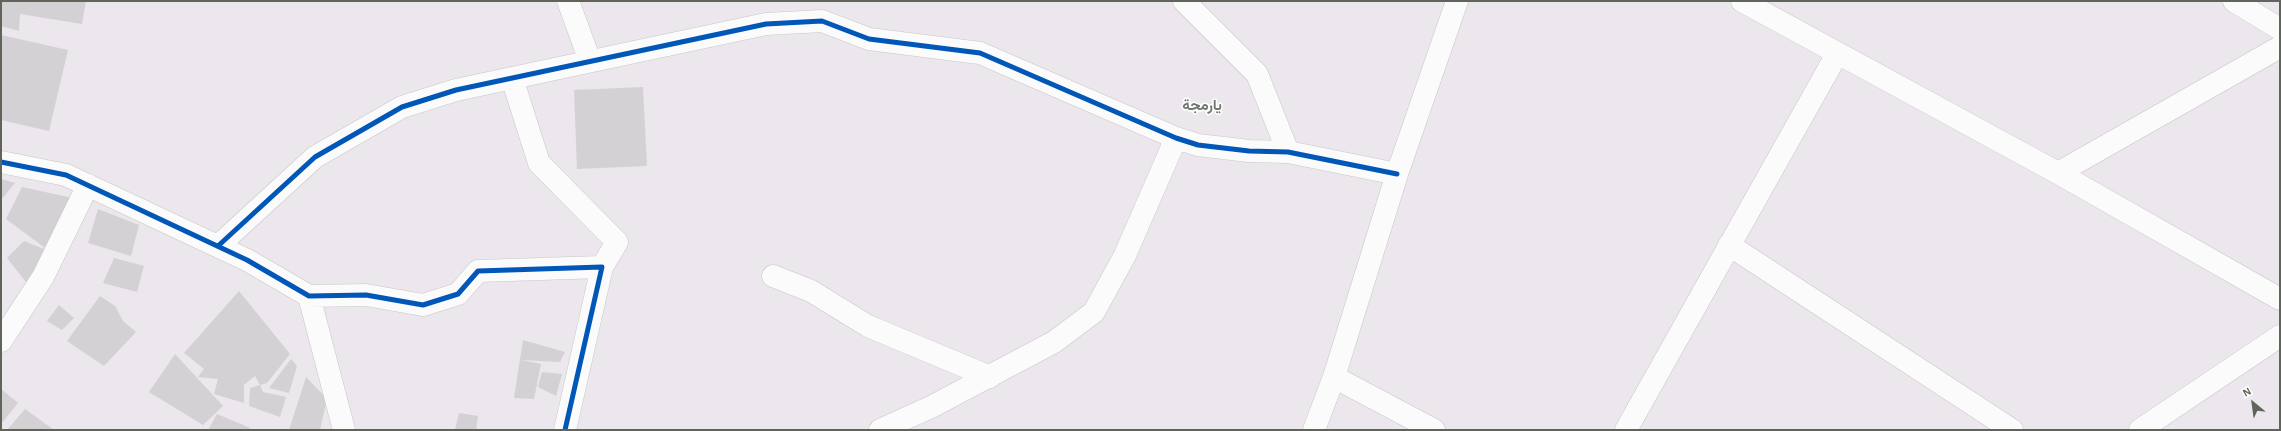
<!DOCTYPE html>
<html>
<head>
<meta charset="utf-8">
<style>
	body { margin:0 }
	#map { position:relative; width:2281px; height:431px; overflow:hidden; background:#ebe7ec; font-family:"Alegreya Sans",sans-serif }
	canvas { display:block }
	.frame { position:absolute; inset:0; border:2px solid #60655c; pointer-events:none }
	.north { position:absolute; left:2233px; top:383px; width:40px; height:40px; -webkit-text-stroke:3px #fff; paint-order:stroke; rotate:331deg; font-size:11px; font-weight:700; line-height:16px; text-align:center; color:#60655c }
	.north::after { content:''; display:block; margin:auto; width:14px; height:18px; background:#60655c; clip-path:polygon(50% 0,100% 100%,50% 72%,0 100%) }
</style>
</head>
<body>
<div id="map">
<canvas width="2281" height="431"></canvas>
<div class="frame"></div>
<div class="north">N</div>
</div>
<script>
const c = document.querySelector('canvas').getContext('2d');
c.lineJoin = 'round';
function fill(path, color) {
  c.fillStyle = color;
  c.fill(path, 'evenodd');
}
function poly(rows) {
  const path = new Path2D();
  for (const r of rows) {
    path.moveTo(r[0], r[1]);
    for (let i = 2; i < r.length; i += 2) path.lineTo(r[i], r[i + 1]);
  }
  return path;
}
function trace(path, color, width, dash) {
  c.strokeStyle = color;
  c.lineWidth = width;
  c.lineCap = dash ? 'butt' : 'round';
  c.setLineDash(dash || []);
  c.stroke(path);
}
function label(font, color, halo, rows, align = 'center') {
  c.font = font + ' "Alegreya Sans",Vazirmatn,sans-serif';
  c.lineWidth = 3;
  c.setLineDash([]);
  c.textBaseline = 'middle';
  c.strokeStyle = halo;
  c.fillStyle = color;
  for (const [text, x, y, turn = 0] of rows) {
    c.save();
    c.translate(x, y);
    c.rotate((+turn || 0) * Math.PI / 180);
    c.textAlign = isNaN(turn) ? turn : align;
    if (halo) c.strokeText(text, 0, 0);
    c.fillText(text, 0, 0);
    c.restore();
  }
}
const building = poly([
	[1,1,86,1,82,24,20,14,19,31,1,26],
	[1,35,68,50,49,131,1,120],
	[643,87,647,166,577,169,574,90],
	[1,179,15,183,1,200],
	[22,187,77,199,49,251,29,286,7,258,24,241,49,251,6,219],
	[98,209,139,225,131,256,88,243],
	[114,258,144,266,137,292,103,283],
	[239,291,290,354,267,383,260,385,255,376,244,385,244,403,214,394,218,379,198,377,204,369,184,353],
	[100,296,115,306,123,321,136,332,104,366,67,341],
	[59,305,74,318,62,330,47,321],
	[523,340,565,352,560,362,521,360,541,364,534,399,514,398],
	[175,354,223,406,203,425,149,392],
	[291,359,297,366,289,393,269,388],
	[542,372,562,374,556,396,538,387],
	[306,377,327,399,320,430,289,430],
	[260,385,263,392,286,397,280,417,249,406,250,388],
	[1,389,18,403,1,424],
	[25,409,54,430,7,430],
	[459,413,478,416,476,430,455,430],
	[217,414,250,428,249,430,208,430]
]);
const minor = poly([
	[568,1,590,61],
	[1184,1,1257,74,1288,152],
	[1742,1,2058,173,2280,299],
	[2234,1,2280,29],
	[512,78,539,163,617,242,602,267],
	[1,162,66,175,247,260,309,296,366,295,423,305,458,294,478,271,602,267,565,430],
	[2058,173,2280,47],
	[1729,245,2012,430],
	[218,246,315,157,402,107,456,90,766,24,822,21,869,39,980,53,1176,138,1198,145,1249,151,1288,152,1397,174],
	[773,276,811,291,868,326,990,377],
	[309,296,344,430],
	[1,341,43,277,88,185],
	[1334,377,1434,430],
	[880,430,931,407,1054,342,1094,312,1125,255,1176,138],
	[1314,430,1334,377,1397,174,1457,1],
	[1626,430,1837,54],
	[2140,430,2280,336]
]);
const cycleway = poly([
	[1,162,66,175,247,260,309,296,366,295,423,305,458,294,478,271,602,267,565,430],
	[218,246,315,157,402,107,456,90,766,24,822,21,869,39,980,53,1176,138,1198,145,1249,151,1288,152,1397,174]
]);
const districtNames = [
	["يارمجة",1202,105]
];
fill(building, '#d3d1d4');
trace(minor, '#c7c7c6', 23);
trace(minor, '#fcfbfc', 22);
trace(cycleway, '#0057b8', 5);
label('bold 15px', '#72776d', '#fff', districtNames);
</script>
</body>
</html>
